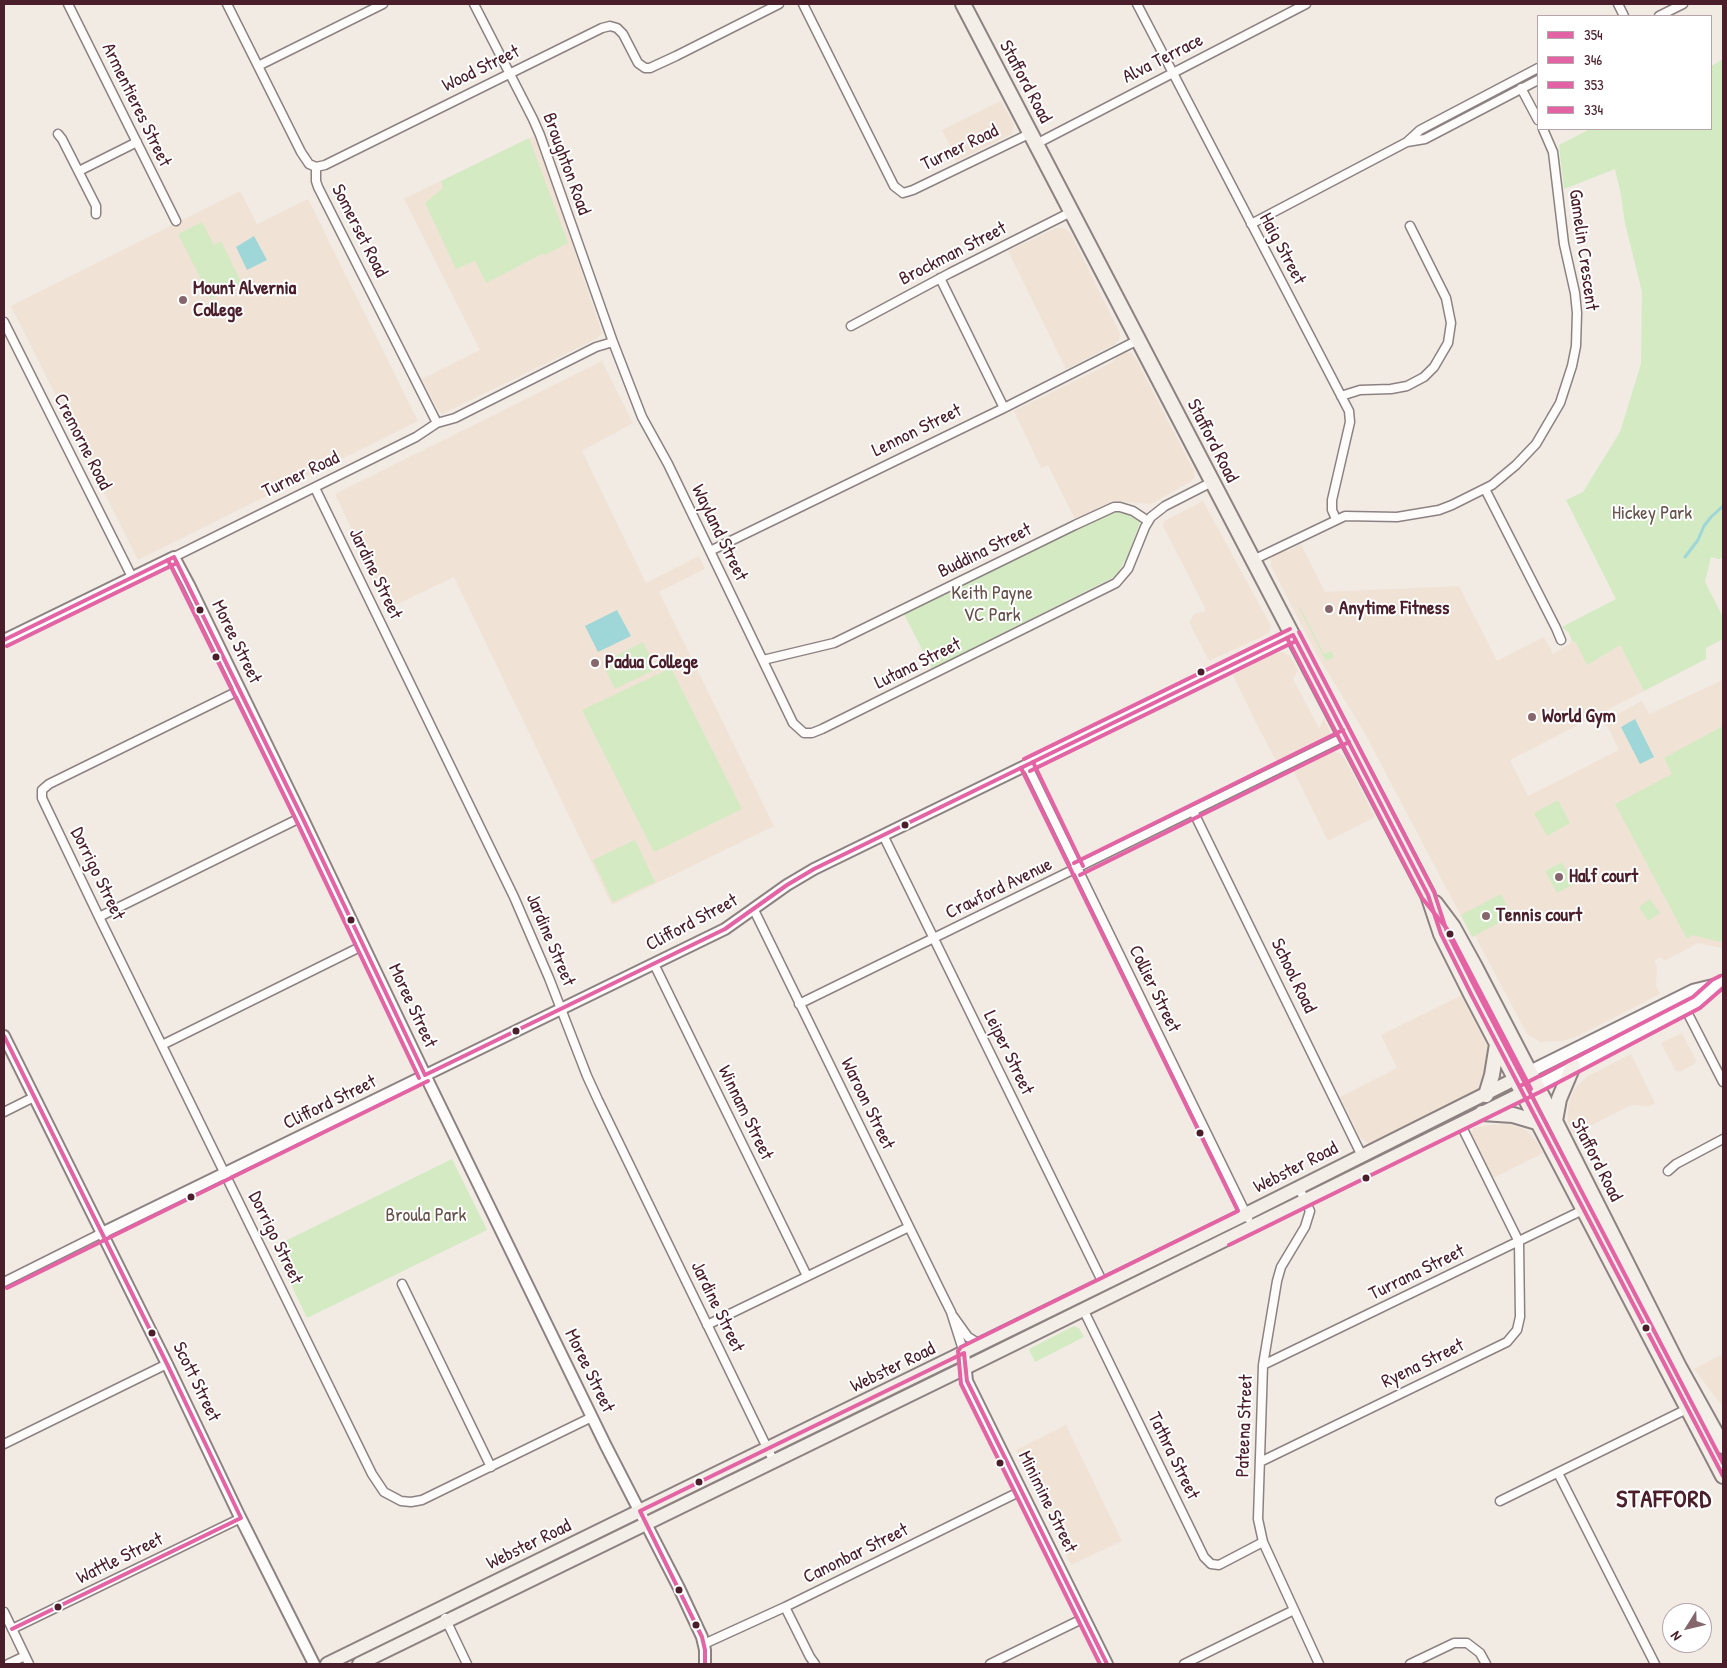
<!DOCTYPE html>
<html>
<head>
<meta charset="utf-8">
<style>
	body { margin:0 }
	#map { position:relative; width:1727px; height:1668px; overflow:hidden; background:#f1ebe4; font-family:"Patrick Hand",sans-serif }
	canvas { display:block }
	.frame { position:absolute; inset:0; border:5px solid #4a1f2b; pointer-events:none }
	.legend { position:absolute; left:1537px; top:15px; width:175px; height:115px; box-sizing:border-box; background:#fff; border:1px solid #b7a5aa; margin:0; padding:6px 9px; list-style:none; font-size:15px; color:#4a1f2b }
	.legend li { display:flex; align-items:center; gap:10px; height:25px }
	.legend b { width:25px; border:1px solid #b7a5aa }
	.north { position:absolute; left:1662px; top:1603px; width:50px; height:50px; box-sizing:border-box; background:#fff; border:1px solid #b7a5aa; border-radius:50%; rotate:234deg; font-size:14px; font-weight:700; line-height:20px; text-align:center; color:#4a1f2b }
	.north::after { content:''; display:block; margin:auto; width:18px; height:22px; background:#84666c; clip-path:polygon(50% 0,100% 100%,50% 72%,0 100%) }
</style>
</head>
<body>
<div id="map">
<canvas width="1727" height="1668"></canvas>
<div class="frame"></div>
<ul class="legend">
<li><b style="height:6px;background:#e463a4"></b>354</li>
<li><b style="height:6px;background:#e463a4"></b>346</li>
<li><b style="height:6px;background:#e463a4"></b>353</li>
<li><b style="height:6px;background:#e463a4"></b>334</li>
</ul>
<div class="north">N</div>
</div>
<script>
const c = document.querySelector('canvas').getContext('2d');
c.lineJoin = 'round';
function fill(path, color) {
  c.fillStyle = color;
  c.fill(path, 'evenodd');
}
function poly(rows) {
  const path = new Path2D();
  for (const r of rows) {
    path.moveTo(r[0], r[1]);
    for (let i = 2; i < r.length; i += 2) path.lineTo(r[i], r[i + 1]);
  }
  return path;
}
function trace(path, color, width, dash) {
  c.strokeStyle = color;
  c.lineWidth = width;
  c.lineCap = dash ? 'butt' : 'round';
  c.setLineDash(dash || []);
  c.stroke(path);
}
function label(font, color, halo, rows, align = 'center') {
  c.font = font + ' "Patrick Hand",sans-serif';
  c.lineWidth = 4;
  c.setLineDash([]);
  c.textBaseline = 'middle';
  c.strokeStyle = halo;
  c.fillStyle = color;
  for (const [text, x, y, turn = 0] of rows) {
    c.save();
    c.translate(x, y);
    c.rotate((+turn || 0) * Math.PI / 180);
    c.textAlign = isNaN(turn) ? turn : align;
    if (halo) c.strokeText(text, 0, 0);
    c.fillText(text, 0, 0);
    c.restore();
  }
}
const built = poly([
	[1001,101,1014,125,1012,134,957,161,942,130],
	[536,135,602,333,598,338,442,414,438,410,422,379,480,350,404,199],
	[240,191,257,224,308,199,418,421,138,560,11,306],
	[1056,228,1063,228,1070,232,1120,333,1119,340,1115,344,1066,369,1008,251],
	[1124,352,1131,353,1136,359,1194,471,1194,478,1190,482,1151,504,1112,501,1075,519,1048,465,1041,468,1014,411,1113,362,1117,356],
	[602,361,633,423,582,451,646,583,699,556,705,569,659,592,774,826,612,905,454,577,389,608,335,494],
	[1203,501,1271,626,1268,634,1209,661,1189,622,1194,614,1204,612,1205,608,1163,526,1164,521],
	[1301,544,1325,592,1459,586,1497,661,1544,637,1553,654,1568,645,1572,641,1576,643,1620,645,1644,691,1510,760,1528,796,1619,750,1605,721,1642,701,1649,714,1723,680,1723,947,1721,948,1698,943,1664,961,1661,957,1654,961,1657,966,1656,985,1660,994,1578,1036,1563,1041,1540,1042,1527,1034,1475,936,1472,937,1363,730,1317,655,1271,566,1271,559,1276,553,1282,550,1288,551],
	[1282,652,1290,656,1298,670,1293,679,1319,728,1324,718,1330,732,1329,736,1323,741,1312,746,1309,746,1277,762,1257,725,1233,675,1275,653],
	[1332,751,1339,753,1345,759,1375,817,1328,841,1294,772,1315,761,1321,755],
	[1466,993,1489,1042,1491,1052,1482,1088,1476,1093,1374,1144,1366,1142,1360,1137,1340,1097,1397,1068,1381,1035],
	[1682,1033,1696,1060,1695,1064,1679,1072,1675,1070,1661,1043],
	[1631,1054,1655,1103,1650,1106,1631,1105,1573,1135,1568,1121,1568,1107,1574,1089,1588,1076],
	[1507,1124,1525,1129,1536,1140,1543,1153,1493,1178,1472,1134,1473,1128,1490,1125],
	[1723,1354,1723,1407,1694,1369],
	[1066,1425,1122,1541,1071,1565,1016,1450]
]);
const green = poly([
	[1723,59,1723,557,1719,559,1711,557,1705,582,1723,617,1723,639,1706,648,1706,659,1644,691,1620,645,1587,665,1576,643,1572,641,1569,633,1562,627,1616,599,1566,500,1583,492,1620,432,1641,364,1642,292,1625,223,1621,195,1615,169,1564,189,1559,145,1590,129,1711,129,1711,66],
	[529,138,568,243,545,255,544,253,486,283,475,261,456,269,425,203,443,188,441,181],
	[202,222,214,245,221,241,242,284,211,299,178,234],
	[1112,511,1127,511,1140,519,1140,522,1128,555,1116,576,932,669,904,614],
	[1300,607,1324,654,1331,651,1334,657,1326,661,1299,608],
	[643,642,656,669,615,689,602,663],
	[671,668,742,809,654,852,582,710],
	[1723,726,1723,940,1720,942,1693,935,1687,939,1615,804,1672,774,1664,758],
	[1558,800,1570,823,1547,836,1534,813],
	[635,840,655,882,613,902,593,860],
	[1562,862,1574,884,1557,893,1545,871],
	[1501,894,1512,916,1472,937,1461,915],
	[1650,899,1660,913,1648,921,1639,907],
	[452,1159,487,1230,307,1318,273,1247],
	[1074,1326,1079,1328,1084,1337,1035,1362,1029,1349]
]);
const water = poly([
	[254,236,267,260,247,270,236,247],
	[617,610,631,636,598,652,585,626],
	[1635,719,1654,757,1640,764,1621,727]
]);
const stream = poly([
	[1685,557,1698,540,1704,526,1711,517,1723,506]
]);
const minor = poly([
	[68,4,176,221],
	[227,4,301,152,309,164,316,167],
	[474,4,533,119,540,135,613,342,642,417,668,464,793,723,804,733,812,733,822,729,1116,583,1128,569,1145,527,1151,517,1165,506,1212,482],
	[803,4,894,186,903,193,913,190,1031,133],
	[1137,4,1349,411,1350,422,1332,500,1332,510,1336,519],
	[1618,4,1624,16],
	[1659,16,1683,4],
	[258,66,383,4],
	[1521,88,1538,120],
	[58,134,62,139,96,206,96,214],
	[1407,142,1425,139,1538,80],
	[1036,144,1306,4],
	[316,167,325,165,602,28,610,26,617,28,623,34,638,63,645,68,650,68,676,56,779,4],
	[316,167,316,181,318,187,437,423],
	[79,171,137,142],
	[1251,224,1407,142,1420,130,1538,68],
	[940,278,1004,408],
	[4,322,132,577],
	[851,326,950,273,1071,212],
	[1341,396,1360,390,1391,389,1407,386,1424,377,1434,367,1448,343,1451,323,1446,298,1410,226],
	[315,488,514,897,549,978,587,1076,598,1100,774,1462],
	[1485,489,1556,628,1561,640],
	[710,551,1004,408,1138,340],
	[174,557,416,437,437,423,455,418,596,347,613,342],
	[1253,560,1345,516,1397,517,1439,510,1452,505,1492,485,1516,465,1536,444,1560,403,1572,366,1576,346,1577,313,1575,293,1564,244,1553,152,1543,129],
	[763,660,834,643,1075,525,1114,507,1120,507,1133,511,1148,521],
	[240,690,49,784,42,790,42,798,99,917,372,1474,384,1492,401,1501,411,1502,422,1500,592,1417],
	[1027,765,1248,1218],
	[1193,811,1362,1156],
	[883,835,1104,1285],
	[754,910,940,1290,951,1312,964,1353],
	[99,917,302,817],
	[654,964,807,1276],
	[1675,999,1685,1008,1723,1082],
	[799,1004,1346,736],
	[162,1045,364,945],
	[4,1112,34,1097],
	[1668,1171,1676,1164,1723,1139],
	[1299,1188,1310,1211,1305,1227,1281,1267,1277,1281,1263,1365,1258,1519,1263,1542,1319,1664],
	[4,1282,102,1233],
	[402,1284,491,1467],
	[1083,1309,1204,1557,1211,1564,1219,1565,1263,1542],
	[953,1316,968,1337,981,1345],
	[707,1325,909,1227],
	[1263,1365,1585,1209],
	[4,1444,167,1364],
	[1260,1462,1507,1342,1517,1330,1520,1317,1519,1242,1460,1123],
	[1558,1473,1655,1664],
	[1500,1501,1689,1408],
	[785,1607,810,1657,815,1664],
	[4,1612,29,1664],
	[445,1618,467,1664],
	[12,1629,241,1518],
	[704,1644,785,1607,1021,1491],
	[8,1664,25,1656],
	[990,1664,1084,1618],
	[1184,1664,1294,1610],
	[1410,1664,1454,1643,1467,1643,1480,1653,1486,1664]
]);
const tertiary = poly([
	[4,640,174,557,189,585,302,817,428,1081,606,1446,679,1588,702,1637,705,1650,705,1664],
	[4,1036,167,1364,238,1513,314,1664],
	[102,1233,725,929,787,885,814,869,1293,635],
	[964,1353,967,1381,1107,1664]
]);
const secondary = poly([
	[1529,1072,1694,990,1715,985],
	[1537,1086,1697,1002,1716,985,1723,981]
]);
const primary = poly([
	[327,1664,1246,1214,1529,1072],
	[359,1664,965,1368,1537,1086]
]);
const trunk = poly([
	[963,4,1428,895,1441,934,1471,994,1723,1476],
	[1435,903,1453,927,1474,965,1555,1121,1679,1367,1723,1446],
	[1486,1095,1492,1075,1497,1044],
	[1482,1113,1513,1115,1540,1123],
	[1555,1121,1559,1099,1573,1066]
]);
const bus1 = poly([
	[174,557,302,817,425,1075],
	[1293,635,1428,895,1441,934,1471,994,1723,1476],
	[4,640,174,557],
	[4,1036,167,1364,241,1518],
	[425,1075,725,929,787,885,814,869,1293,635],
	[12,1629,241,1518],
	[705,1664,705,1650,702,1637,640,1511,964,1353,967,1381,1107,1664]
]);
const bus2 = poly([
	[1287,638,1422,898,1448,930,1531,1089],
	[1021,768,1238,1211,961,1347,958,1351,961,1384,1100,1664],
	[1030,771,1296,641],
	[1080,875,1349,742],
	[1229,1245,1540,1092,1700,1008,1723,988]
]);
const bus3 = poly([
	[1299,632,1434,892,1447,932,1477,991,1723,1463],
	[1024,759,1290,629],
	[1033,762,1083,866],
	[1074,863,1343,730],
	[1520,1086,1693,997,1712,980,1720,976]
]);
const bus4 = poly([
	[168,560,296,820,419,1078],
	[7,646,177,563],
	[7,1288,428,1081]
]);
const markers = [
	[183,300,5,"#84666c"],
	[1329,609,5,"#84666c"],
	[200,610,4.5,"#4a1f2b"],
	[216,657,4.5,"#4a1f2b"],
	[595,663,5,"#84666c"],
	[1201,672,4.5,"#4a1f2b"],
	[1532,717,5,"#84666c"],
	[905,825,4.5,"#4a1f2b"],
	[1559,877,5,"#84666c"],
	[1486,916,5,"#84666c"],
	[351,920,4.5,"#4a1f2b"],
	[1450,934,4.5,"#4a1f2b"],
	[516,1031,4.5,"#4a1f2b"],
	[1200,1133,4.5,"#4a1f2b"],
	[1366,1178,4.5,"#4a1f2b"],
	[191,1197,4.5,"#4a1f2b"],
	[1646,1328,4.5,"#4a1f2b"],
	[152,1333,4.5,"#4a1f2b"],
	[1000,1463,4.5,"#4a1f2b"],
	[699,1482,4.5,"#4a1f2b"],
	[679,1590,4.5,"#4a1f2b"],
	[58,1607,4.5,"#4a1f2b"],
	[696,1625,4.5,"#4a1f2b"]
];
const streetNames = [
	["Alva Terrace",1163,59,-27],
	["Wood Street",481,69,-26],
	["Stafford Road",1025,82,62],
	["Armentieres Street",136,105,64],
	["Turner Road",960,148,-26],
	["Broughton Road",566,164,70],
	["Somerset Road",359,231,63],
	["Haig Street",1282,249,62],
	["Gamelin Crescent",1583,250,82],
	["Brockman Street",953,254,-27],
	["Lennon Street",917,431,-26],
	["Stafford Road",1212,441,63],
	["Cremorne Road",82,442,63],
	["Turner Road",301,475,-26],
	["Wayland Street",719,533,64],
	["Buddina Street",985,551,-26],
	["Jardine Street",375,574,64],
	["Moree Street",236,642,64],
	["Lutana Street",918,664,-26],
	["Dorrigo Street",97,874,64],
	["Crawford Avenue",999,889,-26],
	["Clifford Street",692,923,-28],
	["Jardine Street",550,940,67],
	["School Road",1293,976,64],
	["Collier Street",1154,989,64],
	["Moree Street",412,1006,65],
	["Leiper Street",1008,1053,64],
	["Clifford Street",330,1103,-26],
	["Waroon Street",867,1104,64],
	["Winnam Street",745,1113,64],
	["Stafford Road",1596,1160,63],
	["Webster Road",1296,1168,-27],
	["Dorrigo Street",275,1238,64],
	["Turrana Street",1417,1273,-26],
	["Jardine Street",717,1307,64],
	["Ryena Street",1423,1364,-26],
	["Webster Road",893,1368,-26],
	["Moree Street",589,1371,64],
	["Scott Street",196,1382,64],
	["Pateena Street",1245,1426,-88],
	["Tathra Street",1173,1456,64],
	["Minimine Street",1047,1502,64],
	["Webster Road",529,1545,-26],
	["Canonbar Street",856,1554,-26],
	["Wattle Street",120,1559,-26]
];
const poiNames = [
	["Mount Alvernia",193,289],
	["College",193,311],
	["Anytime Fitness",1339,609],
	["Padua College",605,663],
	["World Gym",1542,717],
	["Half court",1569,877],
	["Tennis court",1496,916]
];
const parkNames = [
	["Hickey Park",1652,514],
	["Keith Payne",992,594],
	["VC Park",992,616],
	["Broula Park",426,1216]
];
const districtNames = [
	["STAFFORD",1664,1501]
];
fill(built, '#f0e3d5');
fill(green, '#d3eac3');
fill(water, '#9fd7d9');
trace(stream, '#9fd7d9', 3);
trace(minor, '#8d8282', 11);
trace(tertiary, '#8d8282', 14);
trace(secondary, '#8d8282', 15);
trace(primary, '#8d8282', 16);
trace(trunk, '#8d8282', 18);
trace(minor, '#fdfcfb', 8);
trace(tertiary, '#fdfcfb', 10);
trace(secondary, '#fdfcfb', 11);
trace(primary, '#f3eee7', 12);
trace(trunk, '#f3eee7', 14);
trace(bus1, '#e463a4', 4);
trace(bus2, '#e463a4', 4);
trace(bus3, '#e463a4', 4);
trace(bus4, '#e463a4', 4);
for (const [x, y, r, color] of markers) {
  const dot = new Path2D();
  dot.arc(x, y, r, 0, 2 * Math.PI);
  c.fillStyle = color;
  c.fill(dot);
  trace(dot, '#fff', 2);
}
label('19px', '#4a1f2b', '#fff', streetNames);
label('bold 19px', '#4a1f2b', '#fff', poiNames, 'left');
label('19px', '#66524a', '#fff', parkNames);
c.letterSpacing = '1px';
label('bold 24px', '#4a1f2b', '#fff', districtNames);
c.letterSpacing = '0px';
</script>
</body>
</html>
